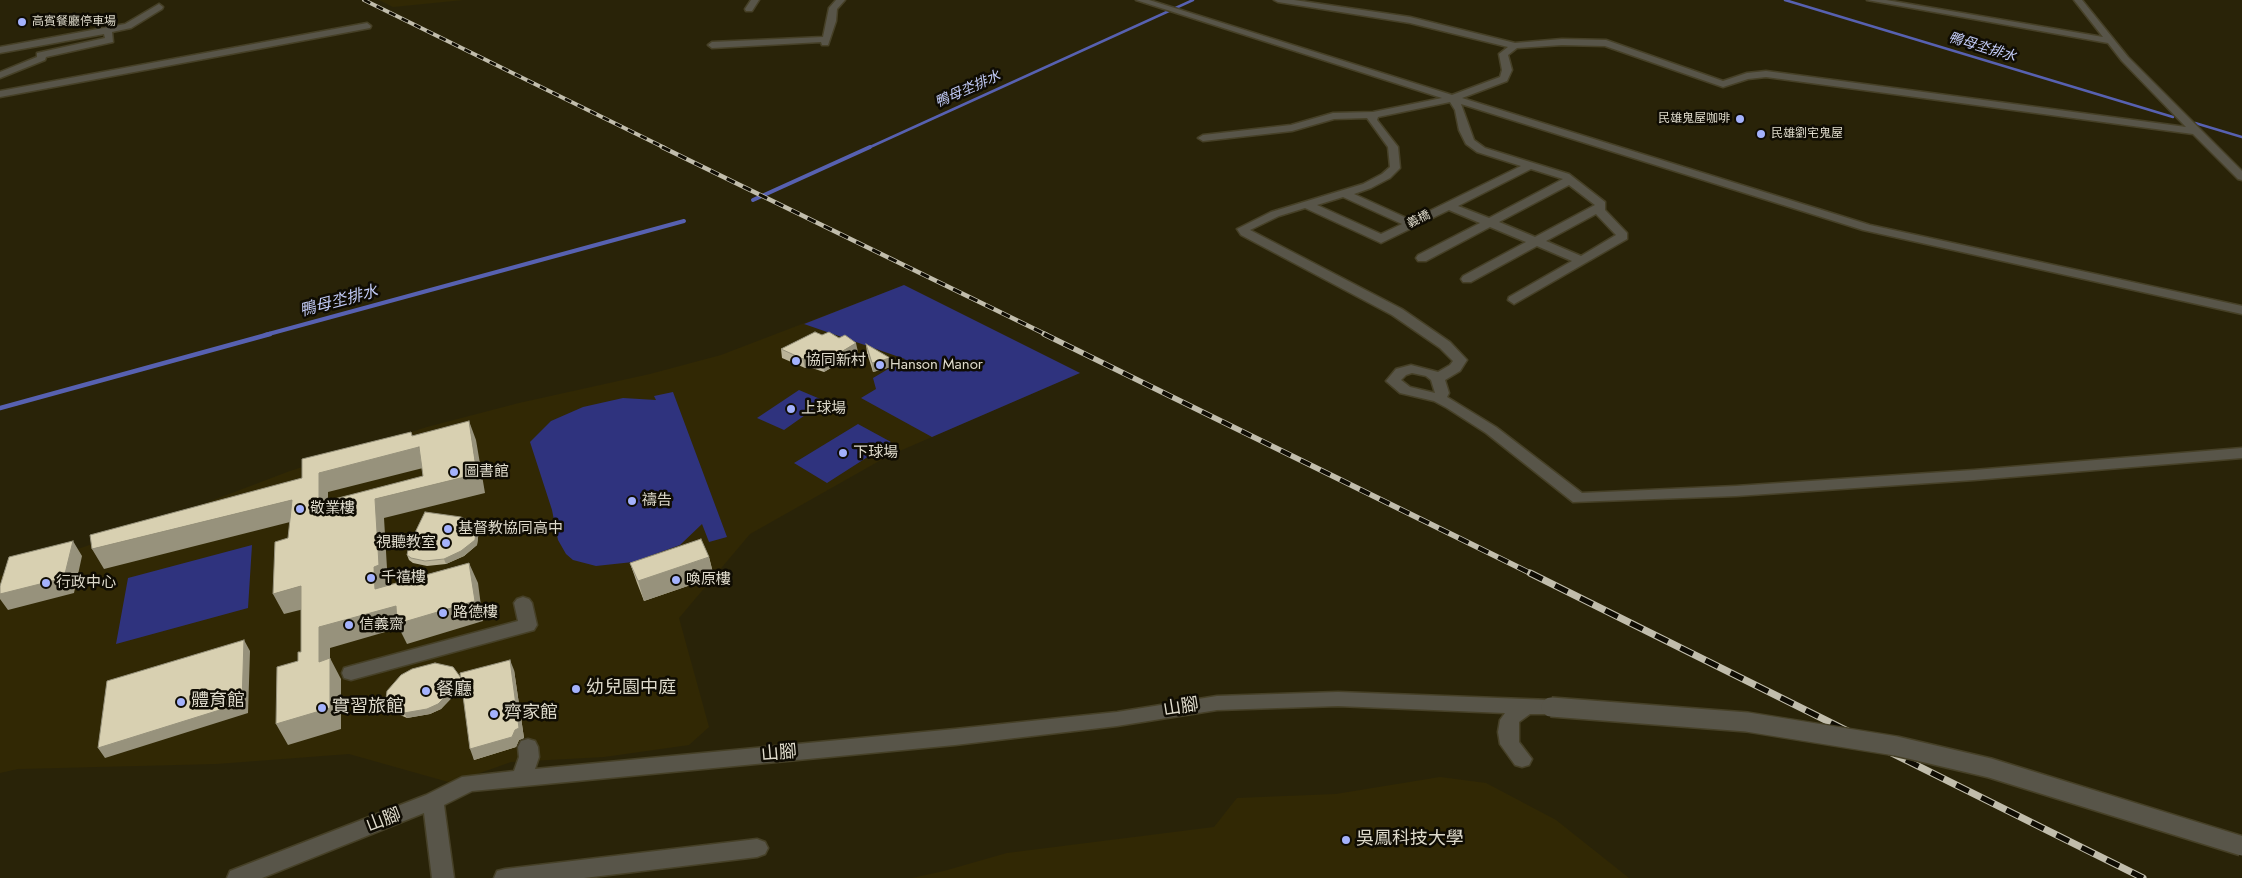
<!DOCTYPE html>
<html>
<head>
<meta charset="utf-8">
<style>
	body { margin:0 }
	canvas { display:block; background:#292308 }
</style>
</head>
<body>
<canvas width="2242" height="878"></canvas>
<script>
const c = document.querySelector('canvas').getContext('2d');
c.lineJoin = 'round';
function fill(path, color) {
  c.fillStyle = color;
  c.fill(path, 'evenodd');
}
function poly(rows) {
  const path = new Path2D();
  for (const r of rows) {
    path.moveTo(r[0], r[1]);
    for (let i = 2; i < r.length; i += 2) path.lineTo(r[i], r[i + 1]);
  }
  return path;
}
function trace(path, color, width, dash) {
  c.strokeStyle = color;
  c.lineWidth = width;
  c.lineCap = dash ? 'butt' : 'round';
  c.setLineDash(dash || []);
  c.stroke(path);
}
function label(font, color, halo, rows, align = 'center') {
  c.font = font + ' Jost,"Noto Sans TC",sans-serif';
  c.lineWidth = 5;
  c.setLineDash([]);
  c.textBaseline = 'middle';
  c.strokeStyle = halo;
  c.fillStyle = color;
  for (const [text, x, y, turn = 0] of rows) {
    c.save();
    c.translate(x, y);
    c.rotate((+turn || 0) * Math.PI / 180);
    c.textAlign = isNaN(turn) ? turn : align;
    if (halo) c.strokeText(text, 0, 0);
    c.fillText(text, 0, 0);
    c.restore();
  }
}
const built = poly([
	[379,0,463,0,393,7],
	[904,285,1080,373,888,456,750,534,679,618,709,727,689,745,604,757,511,762,452,783,349,754,216,764,18,769,0,773,0,576,153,523,290,471,427,427,519,403,650,374,721,355],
	[1440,777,1486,783,1556,820,1629,878,912,878,944,871,1007,853,1214,827,1237,798,1336,794]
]);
const green = poly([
	[904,285,1080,373,932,437,861,398,876,389,873,378,905,359,804,324],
	[799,390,825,401,784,430,757,418],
	[673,392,727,537,709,542,702,524,680,545,633,562,596,566,573,560,566,554,558,540,552,510,530,442,551,421,583,407,623,398,656,400,654,396],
	[858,424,891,442,827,483,794,463],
	[252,545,248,608,116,644,128,578]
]);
const streamFar2 = poly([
	[1785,0,2173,117],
	[2195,123,2242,137],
	[868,148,1193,0]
]);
const streamFar1 = poly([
	[753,200,870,147],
	[265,335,684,221]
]);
const stream = poly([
	[0,408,270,334]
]);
const minor = poly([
	[751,0,759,0,752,11,746,11,745,9,751,0],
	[836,0,845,0,837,9,836,21,828,45,822,45,821,42,712,48,708,45,712,42,823,37,829,8,836,0],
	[1136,0,1149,0,1452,95,1500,77,1502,70,1499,54,1508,47,1410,23,1278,2,1274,0,1294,0,1410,17,1515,43,1562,39,1606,40,1723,81,1747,73,1766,71,2186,127,2122,61,2108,43,1867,0,1886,0,2103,37,2074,0,2082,0,2128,57,2242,171,2242,180,2238,179,2193,134,1766,77,1748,79,1723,87,1605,46,1562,45,1517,48,1508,55,1512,70,1507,81,1462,98,1870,225,2242,306,2242,314,1863,230,1461,104,1474,140,1485,148,1569,174,1605,202,1605,210,1627,233,1627,239,1514,304,1508,300,1509,297,1572,261,1537,246,1471,282,1463,282,1461,279,1463,276,1526,242,1490,227,1426,261,1418,261,1416,258,1418,255,1480,223,1449,210,1381,243,1305,208,1279,216,1250,230,1402,309,1450,342,1467,360,1460,371,1445,380,1449,393,1447,397,1496,427,1582,493,1736,486,1974,470,2242,448,2242,458,1974,480,1736,496,1573,502,1486,433,1447,408,1434,401,1400,393,1386,381,1396,369,1411,365,1438,372,1450,365,1453,361,1440,348,1392,315,1241,235,1237,229,1271,212,1363,184,1382,174,1390,167,1388,147,1367,118,1334,119,1292,131,1203,141,1198,138,1203,135,1291,125,1333,113,1373,112,1442,98,1136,0],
	[1450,102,1455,110,1459,130,1466,144,1477,152,1521,166,1411,220,1354,194,1371,188,1390,178,1400,168,1398,147,1377,120,1378,117,1450,102],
	[1531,169,1563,179,1489,218,1458,206,1531,169],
	[1569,185,1595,205,1535,237,1499,222,1569,185],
	[1343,197,1402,224,1381,234,1317,205,1343,197],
	[1596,214,1616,235,1581,256,1546,241,1596,214],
	[1412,373,1426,376,1431,380,1435,393,1410,387,1401,380,1406,375,1412,373],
	[159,4,163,7,162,9,131,28,112,32,113,42,46,57,45,60,0,78,0,72,37,57,37,53,105,38,104,34,0,53,0,47,125,24,159,4],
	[367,23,371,26,370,28,0,97,0,91,367,23],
	[523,597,529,599,532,603,537,625,534,630,351,680,344,678,342,673,344,668,351,666,518,621,514,603,517,599,523,597],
	[1338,692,1551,700,1558,702,1561,707,1558,712,1551,714,1530,714,1519,722,1519,742,1532,759,1529,765,1522,767,1515,765,1500,744,1498,732,1500,720,1505,713,1338,706,1217,710,1117,726,955,745,472,791,444,805,454,878,432,878,424,813,262,878,227,878,230,871,426,795,462,777,514,771,519,757,518,747,521,741,528,739,535,741,538,747,539,757,535,769,955,729,1117,712,1217,696,1338,692],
	[757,839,765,842,768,848,765,854,757,857,584,878,494,878,497,871,505,869,757,839]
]);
const railFar3 = poly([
	[364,0,665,148]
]);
const railFar2 = poly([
	[662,147,1047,335]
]);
const railFar1 = poly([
	[1044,334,1532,574]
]);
const rail = poly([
	[1530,573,2143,878]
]);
const minorBridge = poly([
	[1551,707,1747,722,1896,746,1990,768,2242,846]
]);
const wall = poly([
	[866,344,891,367,873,372,867,353],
	[781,349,858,352,824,372,809,367,805,368,782,358],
	[479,530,477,545,464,556,446,564,427,566,413,563,409,560,407,555],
	[709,557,714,577,644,601,637,583,630,563],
	[514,670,524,738,519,740,516,747,474,760,462,687,441,709,430,714,407,718,391,711,386,699,461,678]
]);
const shadedWall = poly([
	[856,343,858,352,824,372,823,363],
	[807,357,809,367,805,368,803,359],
	[890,358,891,367,873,372,872,363],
	[469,421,476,440,485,493,384,518,388,585,469,563,478,583,483,621,407,644,399,628,330,648,330,682,319,662,319,627,375,589,374,567,375,499,477,474],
	[411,432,418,448,419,447,427,467,328,492,328,522,319,503,319,473,412,436],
	[292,500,302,519,104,569,92,549],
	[477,525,479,530,477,545,464,556,446,564,444,559],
	[73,541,82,556,74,593,8,610,0,599,0,594],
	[709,557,714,577,644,601,638,581],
	[301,586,312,607,284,614,273,594],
	[244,640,250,651,248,713,105,758,98,748],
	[330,658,341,679,341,729,288,745,276,724],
	[510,660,514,670,524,738,519,740,516,747,474,760,470,749],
	[462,680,464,685,441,709,430,714,407,718,404,713]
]);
const building = poly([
	[815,332,822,335,829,332,839,338,845,335,856,343,823,363,807,357,803,359,781,349,815,332],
	[866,344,890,358,872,363,866,344],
	[469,421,477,474,375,499,379,565,374,567,375,589,469,563,475,601,397,624,396,606,319,627,319,662,330,658,330,708,276,724,277,667,298,661,298,652,301,652,301,586,273,594,275,542,288,538,292,500,92,549,90,535,302,478,302,459,411,432,412,436,469,421],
	[419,447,423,476,319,503,319,473,419,447],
	[425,512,461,517,477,525,475,540,461,551,444,559,425,561,411,558,407,555,409,545,425,512],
	[701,539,709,557,638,581,630,563,701,539],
	[73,541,64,578,0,594,0,586,9,557,73,541],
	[244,640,242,703,98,748,107,681,244,640],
	[510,660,519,728,515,730,512,737,470,749,460,673,510,660],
	[435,663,453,667,461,678,461,681,438,704,427,709,404,713,389,706,386,699,387,691,401,675,412,669,435,663]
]);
const markers = [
	[22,22,5,"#a4b2fc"],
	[1740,119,5,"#a4b2fc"],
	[1761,134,5,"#a4b2fc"],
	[796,361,5,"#a4b2fc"],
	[880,365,5,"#a4b2fc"],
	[791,409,5,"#a4b2fc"],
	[843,453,5,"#a4b2fc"],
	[454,472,5,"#a4b2fc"],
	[632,501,5,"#a4b2fc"],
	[300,509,5,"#a4b2fc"],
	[448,529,5,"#a4b2fc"],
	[446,543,5,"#a4b2fc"],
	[371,578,5,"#a4b2fc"],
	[676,580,5,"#a4b2fc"],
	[46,583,5,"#a4b2fc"],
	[443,613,5,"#a4b2fc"],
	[349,625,5,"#a4b2fc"],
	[576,689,5,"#a4b2fc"],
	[426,691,5,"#a4b2fc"],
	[181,702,5,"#a4b2fc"],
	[322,708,5,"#a4b2fc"],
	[494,714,5,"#a4b2fc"],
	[1346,840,5,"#a4b2fc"]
];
const farPoinames = [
	["高賓餐廳停車場",32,22],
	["民雄鬼屋咖啡",1730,119,"right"],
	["民雄劉宅鬼屋",1771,134]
];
const farStreetnames = [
	["義橋",1419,220,-26]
];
const farWaternames = [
	["鴨母坔排水",1982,48,17],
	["鴨母坔排水",968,90,-24]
];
const poiNames = [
	["協同新村",806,361],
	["Hanson Manor",890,365],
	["上球場",801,409],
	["下球場",853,453],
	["圖書館",464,472],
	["禱告",642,501],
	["敬業樓",310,509],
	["基督教協同高中",458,529],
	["視聽教室",436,543,"right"],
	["千禧樓",381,578],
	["喚原樓",686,580],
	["行政中心",56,583],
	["路德樓",453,613],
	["信義齋",359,625]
];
const waterNames = [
	["鴨母坔排水",339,302,-15]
];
const nearPoinames = [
	["幼兒園中庭",586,689],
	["餐廳",436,691],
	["體育館",191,702],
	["實習旅館",332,708],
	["齊家館",504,714],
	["吳鳳科技大學",1356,840]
];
const nearStreetnames = [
	["山腳",1181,708,-9],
	["山腳",779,754,-5],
	["山腳",384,821,-21]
];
fill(built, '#312804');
fill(green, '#2f337e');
trace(streamFar2, '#5761b1', 2.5);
trace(streamFar1, '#5761b1', 4);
trace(stream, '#5761b1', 4.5);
trace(minor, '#464027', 3);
fill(minor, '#585549');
trace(railFar3, '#c1bdac', 4);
trace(railFar2, '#c1bdac', 4.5);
trace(railFar1, '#c1bdac', 5.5);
trace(rail, '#c1bdac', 7);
trace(railFar3, '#0f0c03', 2.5, [7]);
trace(railFar2, '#0f0c03', 3, [9]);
trace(railFar1, '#0f0c03', 4, [11]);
trace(rail, '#0f0c03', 5, [14]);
trace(minorBridge, '#464027', 22, []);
trace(minorBridge, '#585549', 19);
fill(wall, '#bab398');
fill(shadedWall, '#97927c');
fill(building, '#d8d0b1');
trace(building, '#97927c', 1);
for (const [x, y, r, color] of markers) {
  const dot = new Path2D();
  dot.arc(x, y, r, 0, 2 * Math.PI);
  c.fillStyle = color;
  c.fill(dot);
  trace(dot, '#0f0c03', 2);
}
label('12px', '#dedacb', '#0f0c03', farPoinames, 'left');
label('12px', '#dedacb', '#0f0c03', farStreetnames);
label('italic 14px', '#c3ccf8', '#0f0c03', farWaternames);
label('15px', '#dedacb', '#0f0c03', poiNames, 'left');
label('italic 16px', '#c3ccf8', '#0f0c03', waterNames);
label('18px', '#dedacb', '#0f0c03', nearPoinames, 'left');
label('18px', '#dedacb', '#0f0c03', nearStreetnames);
</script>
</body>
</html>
